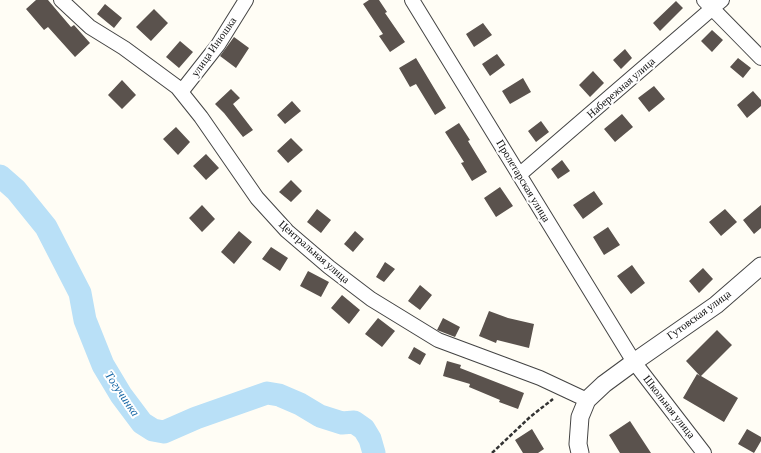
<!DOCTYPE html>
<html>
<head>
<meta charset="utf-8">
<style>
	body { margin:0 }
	canvas { display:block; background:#fffdf5 }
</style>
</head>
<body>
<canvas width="761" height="453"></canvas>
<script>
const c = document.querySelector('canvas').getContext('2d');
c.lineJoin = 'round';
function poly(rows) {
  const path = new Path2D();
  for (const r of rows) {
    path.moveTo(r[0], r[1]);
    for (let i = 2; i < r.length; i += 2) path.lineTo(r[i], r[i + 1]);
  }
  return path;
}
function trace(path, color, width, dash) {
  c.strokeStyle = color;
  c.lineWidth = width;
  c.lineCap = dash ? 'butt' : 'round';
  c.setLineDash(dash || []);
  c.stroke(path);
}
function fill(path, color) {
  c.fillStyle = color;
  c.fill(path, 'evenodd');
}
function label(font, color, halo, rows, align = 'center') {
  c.font = font + ' "Crimson Pro",serif';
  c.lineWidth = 4;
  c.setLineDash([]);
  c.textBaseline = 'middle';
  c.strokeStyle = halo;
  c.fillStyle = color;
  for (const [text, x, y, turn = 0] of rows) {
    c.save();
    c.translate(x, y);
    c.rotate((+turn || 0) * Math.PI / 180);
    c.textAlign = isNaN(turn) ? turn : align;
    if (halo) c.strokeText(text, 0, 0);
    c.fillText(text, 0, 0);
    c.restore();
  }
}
const river = poly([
	[0,176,16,190,46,227,80,293,85,320,103,365,121,395,142,423,153,430,164,432,196,418,267,393,279,395,300,404,320,416,342,423,354,422,364,429,370,439,374,453]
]);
const building = poly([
	[36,0,48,0,71,27,74,25,90,43,75,57,48,27,44,30,26,9],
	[369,0,379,0,387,12,385,13,405,42,390,52,379,36,383,34,363,4],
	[676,1,683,8,660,31,653,23],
	[105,4,122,18,114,28,97,14],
	[154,9,168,23,151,41,136,27],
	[483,23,492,35,474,47,466,34],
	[712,30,723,40,712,52,701,41],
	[234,37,249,48,236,68,220,56],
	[180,41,193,52,179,68,166,57],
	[625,49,632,58,621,69,613,60],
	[497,54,505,65,490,76,482,64],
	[416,58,446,108,435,115,416,84,410,87,399,68],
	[738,58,751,68,743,78,730,67],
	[593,71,604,83,590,97,579,85],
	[523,78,531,92,510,104,502,91],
	[122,80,136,95,122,109,108,95],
	[654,86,665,99,649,112,638,98],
	[231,89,240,98,233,104,253,130,243,137,224,113,215,104],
	[753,91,761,100,761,106,747,118,737,105],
	[292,101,301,111,285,124,277,115],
	[622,114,633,127,615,142,604,129],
	[541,121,549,132,536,142,528,131],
	[459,123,470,140,468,141,487,172,472,181,461,163,464,162,445,132],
	[176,127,190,142,178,155,163,139],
	[291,138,303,150,288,163,277,151],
	[206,154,219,168,206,180,193,166],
	[562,160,570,171,558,179,551,169],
	[291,180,302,191,291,202,279,192],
	[500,187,513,206,496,217,484,198],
	[594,191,603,204,583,219,573,205],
	[202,205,215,219,202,232,189,218],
	[761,205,761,228,754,234,743,220],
	[317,209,331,220,321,233,307,222],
	[725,209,737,222,721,236,709,222],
	[608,227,620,245,604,255,593,237],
	[239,231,252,242,234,264,221,252],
	[355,231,364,239,353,252,344,244],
	[271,247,288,258,280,271,262,259],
	[385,262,395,269,384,282,376,277],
	[632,265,645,283,631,294,617,276],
	[703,268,713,279,699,293,689,281],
	[308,271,329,282,321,297,300,286],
	[420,285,432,295,420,310,408,301],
	[342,295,360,310,349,324,331,308],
	[489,311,508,318,534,324,529,348,497,340,496,343,479,336],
	[378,318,395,331,382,347,365,334],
	[443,318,460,327,455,337,437,330],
	[717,330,732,345,701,376,738,398,724,422,683,398,697,374,700,376,686,361],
	[414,347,426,354,420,365,408,358],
	[447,361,461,365,460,368,524,393,518,409,499,402,500,400,469,387,470,384,443,376],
	[630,421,651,453,620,453,609,435],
	[532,429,544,449,538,453,523,453,515,440],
	[747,429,761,437,761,441,754,453,738,444]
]);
const path = poly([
	[492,453,530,417,553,399]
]);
const minor = poly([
	[61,0,90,27,124,48,177,87,201,117,257,198,287,231,329,267,371,299,438,340,540,378,587,400],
	[412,0,634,362,704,453],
	[704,0,761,58],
	[181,92,218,45,246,0],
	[519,175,722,0]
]);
const tertiary = poly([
	[580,453,578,444,580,417,587,400,604,384,634,362,716,305,761,266]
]);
const streetNames = [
	["улица Инюшка",214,47,-55],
	["Набережная улица",621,88,-41],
	["Пролетарская улица",523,181,59],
	["Центральная улица",314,252,41],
	["Гутовская улица",699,315,-36],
	["Школьная улица",669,407,52]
];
const waterNames = [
	["Тогучинка",122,394,56]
];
trace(river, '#b9e0f7', 23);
fill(building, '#5a524d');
trace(minor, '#444', 16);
trace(tertiary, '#444', 19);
trace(path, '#333', 2.5, [4, 2]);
trace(minor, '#fff', 14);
trace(tertiary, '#fff', 17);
label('11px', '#111', '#fff', streetNames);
label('italic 12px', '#1768a6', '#fff', waterNames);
</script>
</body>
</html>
